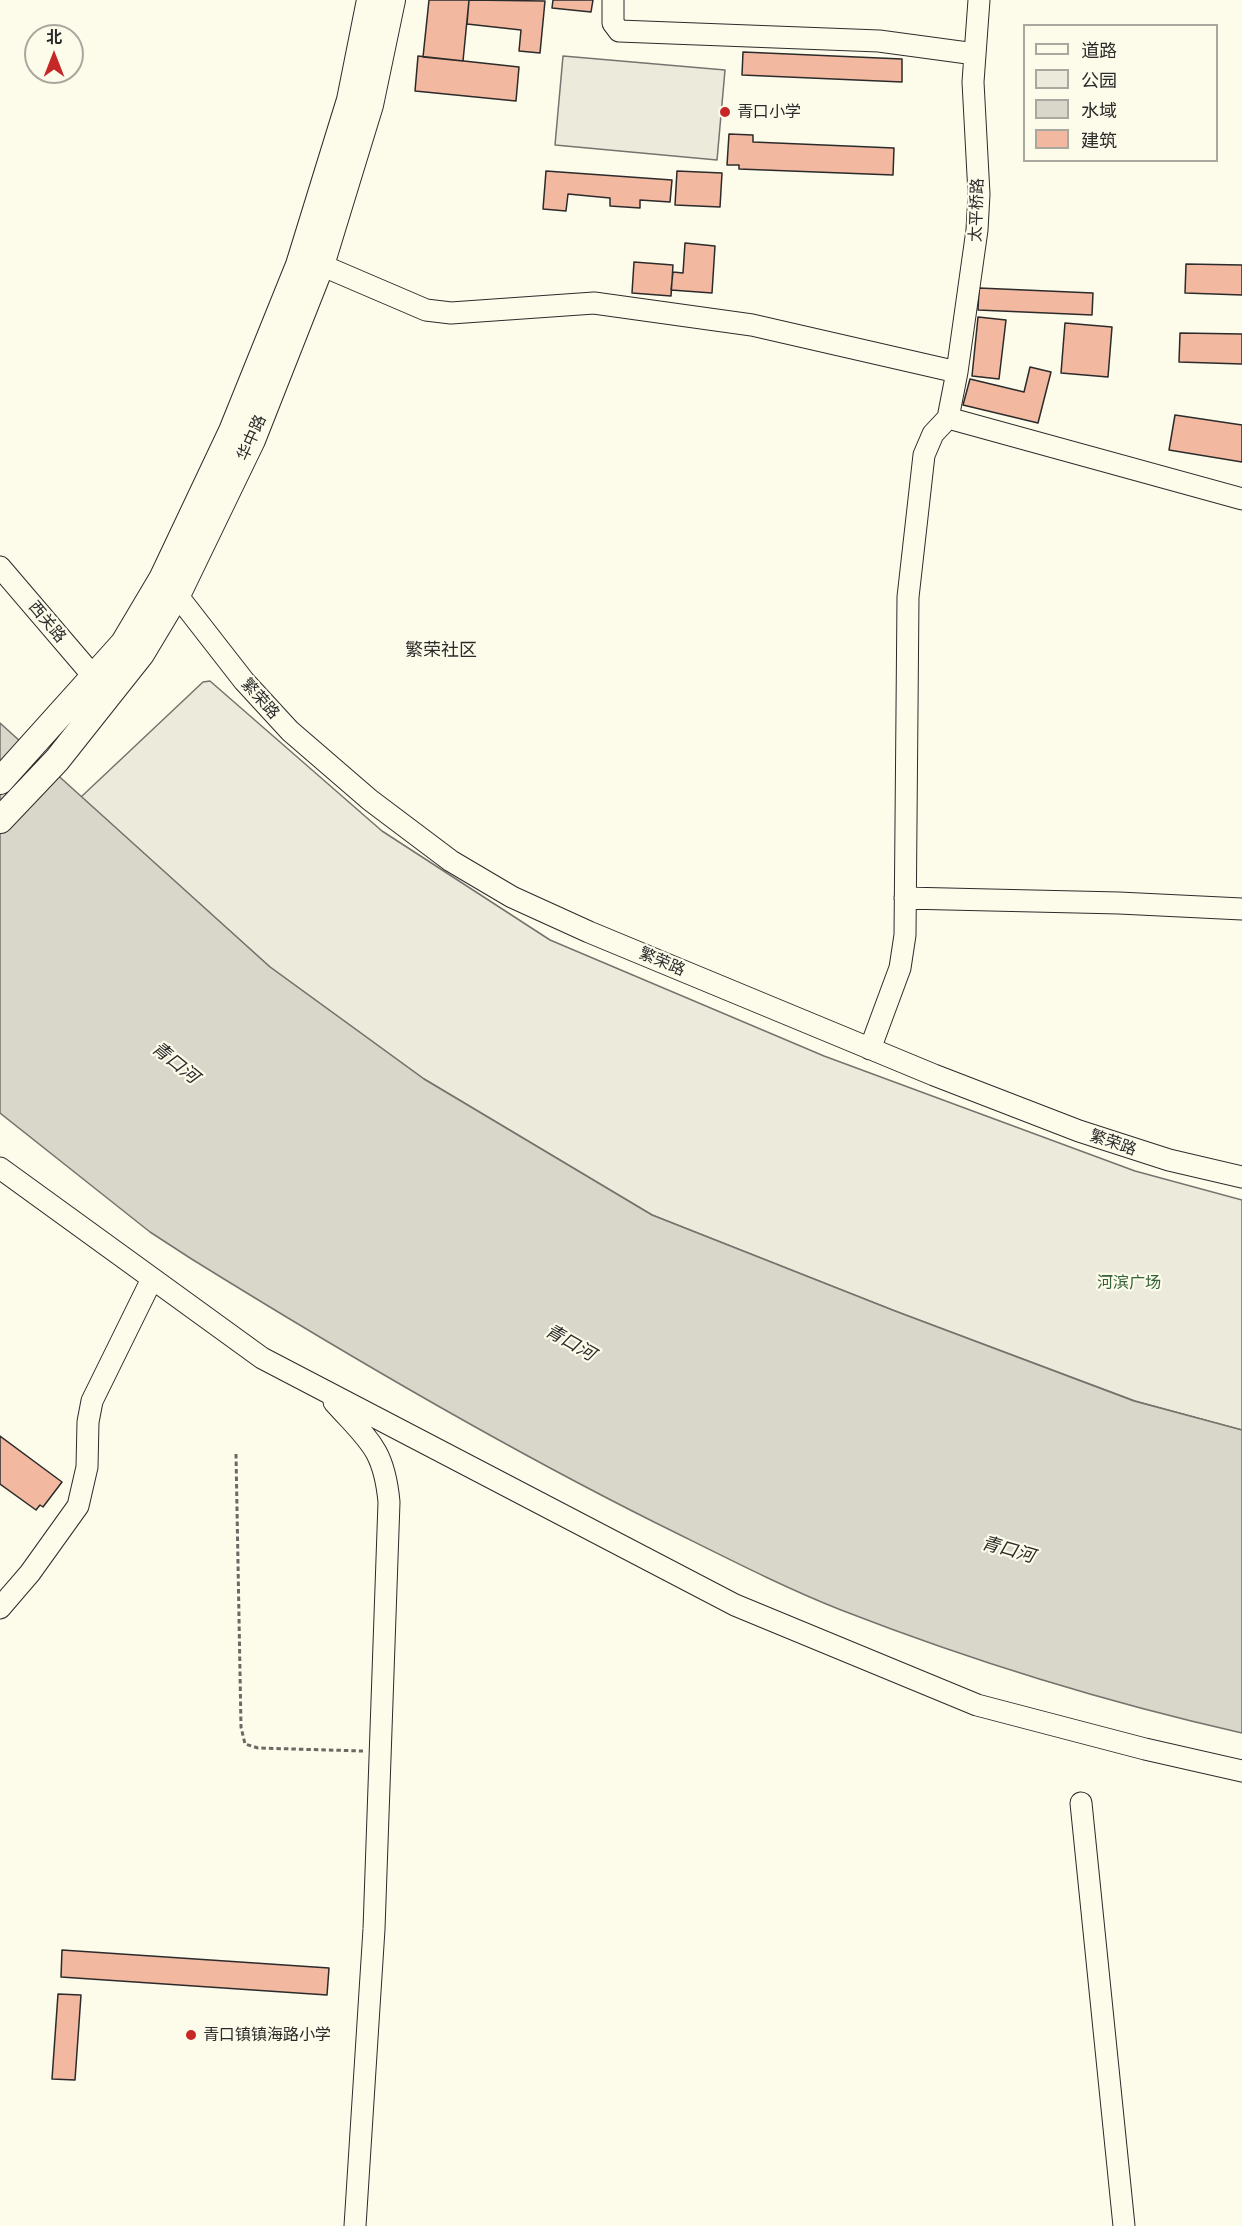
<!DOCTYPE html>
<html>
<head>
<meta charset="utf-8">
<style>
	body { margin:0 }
	#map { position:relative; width:1242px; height:2226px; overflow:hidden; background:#fdfbea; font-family:Cabin,"Noto Sans SC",sans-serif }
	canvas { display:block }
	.legend { position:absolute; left:1023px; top:24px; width:195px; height:138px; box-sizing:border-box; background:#fdfbea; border:2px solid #a9a89e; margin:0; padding:8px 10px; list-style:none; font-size:18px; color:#2b2b2b }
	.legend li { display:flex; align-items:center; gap:12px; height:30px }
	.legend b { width:30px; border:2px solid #a9a89e }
	.north { position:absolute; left:24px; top:24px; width:60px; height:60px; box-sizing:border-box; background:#fdfbea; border:2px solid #a9a89e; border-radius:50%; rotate:0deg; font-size:16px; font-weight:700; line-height:24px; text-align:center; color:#2b2b2b }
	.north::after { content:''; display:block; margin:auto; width:21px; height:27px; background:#c62828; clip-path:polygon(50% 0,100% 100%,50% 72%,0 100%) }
</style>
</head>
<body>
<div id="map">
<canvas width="1242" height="2226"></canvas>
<ul class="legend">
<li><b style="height:8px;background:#fdfbea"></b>道路</li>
<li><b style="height:16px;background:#ecebdb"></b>公园</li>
<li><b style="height:16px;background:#d8d7c9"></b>水域</li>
<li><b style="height:16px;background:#f2b8a0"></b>建筑</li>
</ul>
<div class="north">北</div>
</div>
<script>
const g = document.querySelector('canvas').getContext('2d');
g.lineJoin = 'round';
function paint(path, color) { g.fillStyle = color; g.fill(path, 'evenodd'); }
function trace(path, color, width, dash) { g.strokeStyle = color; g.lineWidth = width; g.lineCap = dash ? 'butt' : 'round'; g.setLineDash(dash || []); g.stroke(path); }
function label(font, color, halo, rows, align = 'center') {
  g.font = font + ' Cabin,"Noto Sans SC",sans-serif'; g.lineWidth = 4.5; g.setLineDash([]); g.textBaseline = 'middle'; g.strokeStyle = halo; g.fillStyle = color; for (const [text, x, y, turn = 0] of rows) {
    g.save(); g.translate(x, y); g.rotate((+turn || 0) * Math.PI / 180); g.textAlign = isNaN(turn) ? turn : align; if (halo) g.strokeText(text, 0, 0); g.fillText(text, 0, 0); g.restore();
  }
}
const green = new Path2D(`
	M563,56L725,70L717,160L555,145Z
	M210,681L382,831L550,940L824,1056L1135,1171L1242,1200V1430L1135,1401L895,1311L652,1215L424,1079L270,967L81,797L203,682Z`);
paint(green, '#ecebdb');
trace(green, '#74746e', 1.5);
const water = new Path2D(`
	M0,723L270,967L424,1079L652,1215L895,1311L1134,1401L1242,1430V1733C1105,1702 972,1661 841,1610C778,1585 717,1553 656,1523C496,1443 343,1353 190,1258L150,1232L0,1113Z`);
paint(water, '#d8d7c9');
trace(water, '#74746e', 1.5);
const building = new Path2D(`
	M429,0H469L463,61L423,57Z
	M469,0L545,1L540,53L519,51L521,30L467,24Z
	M553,0H593L591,12L552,8Z
	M743,52L902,59V82L742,75Z
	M418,56L519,67L516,101L415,91Z
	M729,134L753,135V142L894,148L893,175L739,169V165H727Z
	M546,171L672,180L670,202L640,200V208L610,206V198L568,194L566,211L543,209Z
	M677,171L722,173L720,207L675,205Z
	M685,243L715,246L712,293L671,290L673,272L683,273Z
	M634,262L673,265L671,296L632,293Z
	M1186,264L1242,265V295L1185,293Z
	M979,288L1093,293L1092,315L978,310Z
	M978,317L1006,320L999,379L972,376Z
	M1065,323L1112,327L1108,377L1061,373Z
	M1180,333L1242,334V364L1179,362Z
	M1030,367L1051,372L1038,423L963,405L970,379L1024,392Z
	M1175,415L1242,425V462L1169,450Z
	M0,1436L62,1482L43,1507L40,1505L36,1510L0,1484Z
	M62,1950L329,1968L327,1995L61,1977Z
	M58,1994L81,1995L75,2080L52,2079Z`);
paint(building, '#f2b8a0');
trace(building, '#2b2b2b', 1.5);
const minor = new Path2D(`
	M613,0V23L619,31L879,41L975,54
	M321,265L426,310L451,313L594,303L752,325L957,372
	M948,418L957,372L977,230L979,194L973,82L979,0
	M948,418L1242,499
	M0,567L94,677
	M177,595L244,681L290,731L370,800L451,861L512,897L589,932L934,1075L1079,1131L1169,1160L1242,1177
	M905,898L1119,903L1242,909
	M870,1049L900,968L905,935L908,597L924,455L933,434L948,418
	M0,1168L262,1358L735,1605L977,1705L1145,1749L1242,1771
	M334,1402C368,1440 384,1448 389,1502L374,1929L355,2226
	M0,1608L30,1573L78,1506L87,1467L88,1422L92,1401L152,1279
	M1081,1803L1124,2226`);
const major = new Path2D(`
	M0,781L124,643L162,579L232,431L299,265L350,100L370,0
	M0,820L57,760L141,654L180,589L252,440L321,265L370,105L392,0`);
trace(minor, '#2b2b2b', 23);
trace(major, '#2b2b2b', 28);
trace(new Path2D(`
	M236,1454L241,1727L245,1744L258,1748L363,1751`), '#6a6964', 3, [4.5, 3]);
trace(minor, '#fdfbea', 21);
trace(major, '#fdfbea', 26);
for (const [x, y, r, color] of [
	[725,112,6,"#c62828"],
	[191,2035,6,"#c62828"]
]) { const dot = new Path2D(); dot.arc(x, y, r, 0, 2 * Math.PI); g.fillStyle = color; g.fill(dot); trace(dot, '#fdfbea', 2); }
label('16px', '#2b2b2b', '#fdfbea', [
	["青口小学",737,112],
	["青口镇镇海路小学",203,2035]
], 'left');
label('16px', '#2b2b2b', '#fdfbea', [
	["太平桥路",977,210,-88],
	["华中路",252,438,-66],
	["西关路",47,622,50],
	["繁荣路",260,699,48],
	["繁荣路",662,962,23],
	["繁荣路",1113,1143,19]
]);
label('16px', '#34623c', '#fdfbea', [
	["河滨广场",1129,1283]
]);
label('18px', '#2b2b2b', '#fdfbea', [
	["繁荣社区",441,651]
]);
label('italic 18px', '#2b2b2b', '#fdfbea', [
	["青口河",175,1063,39],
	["青口河",570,1343,30],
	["青口河",1008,1550,16]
]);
</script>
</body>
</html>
